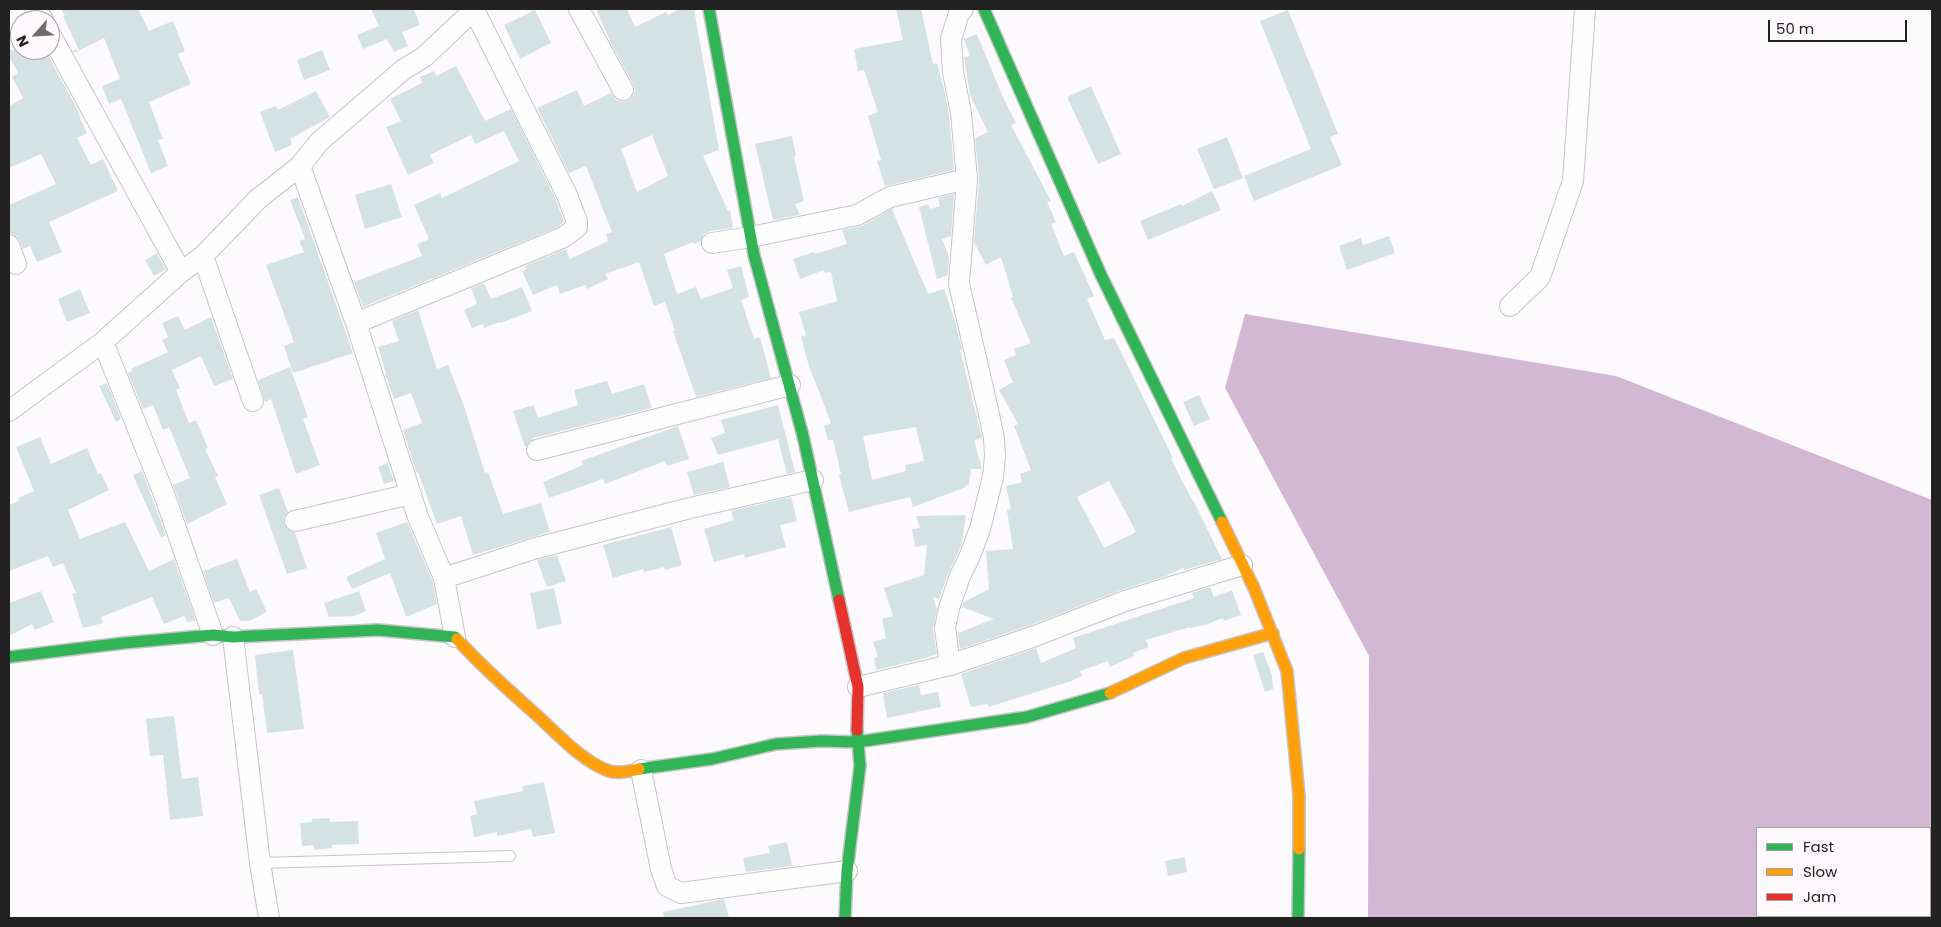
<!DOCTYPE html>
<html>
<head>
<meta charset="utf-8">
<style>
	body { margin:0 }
	#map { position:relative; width:1941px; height:927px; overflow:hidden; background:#fcfafc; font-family:Poppins,sans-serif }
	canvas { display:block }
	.frame { position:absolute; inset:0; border:10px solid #232223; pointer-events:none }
	.legend { position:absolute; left:1756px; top:827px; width:175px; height:90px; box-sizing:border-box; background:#fdf9fd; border:1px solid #a6a3a6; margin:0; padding:6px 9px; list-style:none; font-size:15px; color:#232223 }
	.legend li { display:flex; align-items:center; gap:10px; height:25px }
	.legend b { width:25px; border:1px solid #a6a3a6 }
	.north { position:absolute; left:10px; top:10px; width:50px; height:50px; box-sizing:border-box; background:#fdf9fd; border:1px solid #a6a3a6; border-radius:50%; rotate:244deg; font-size:14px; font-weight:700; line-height:20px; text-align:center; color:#232223 }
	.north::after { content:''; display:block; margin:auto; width:18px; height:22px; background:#6f6e6f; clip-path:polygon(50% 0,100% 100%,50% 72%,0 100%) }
	.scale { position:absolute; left:1768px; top:20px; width:139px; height:22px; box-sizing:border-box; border:2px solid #232223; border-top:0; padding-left:6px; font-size:15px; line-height:18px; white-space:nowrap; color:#232223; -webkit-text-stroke:4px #fdf9fd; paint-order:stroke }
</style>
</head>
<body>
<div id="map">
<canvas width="1941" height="927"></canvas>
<div class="frame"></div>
<ul class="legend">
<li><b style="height:6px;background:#30b455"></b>Fast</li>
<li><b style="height:6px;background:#ff9f0a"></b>Slow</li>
<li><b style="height:6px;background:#e5322d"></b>Jam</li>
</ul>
<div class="north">N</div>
<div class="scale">50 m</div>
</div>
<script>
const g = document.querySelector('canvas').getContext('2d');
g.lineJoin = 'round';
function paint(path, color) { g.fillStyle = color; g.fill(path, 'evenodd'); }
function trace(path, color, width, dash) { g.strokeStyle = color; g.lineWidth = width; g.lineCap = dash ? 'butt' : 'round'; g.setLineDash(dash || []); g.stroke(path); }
paint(new Path2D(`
	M1245,314L1616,376L1932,500V918H1368L1369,656L1225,388ZM1757,828H1930V916H1757Z`), '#d3b8d3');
paint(new Path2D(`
	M61,9H138L149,31L173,21L185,51L178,54L191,84L149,102L163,139L158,140L168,166L151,173L121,99L109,104L102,86L120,79L104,38L74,53L72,50H79L63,16H65Z
	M371,9H414L420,25L402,32L408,46L394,52L387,39L363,49L357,35L379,26Z
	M596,9H627L635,27L666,12L668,15L680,9H694L719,150L703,156L728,211L730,210L733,228L710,231L704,234L701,241L693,244V242L664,254L677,294L696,287L701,299L733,288L727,270L741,266L749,297L741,300L754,339L760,337L771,378L696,397L673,331H675L665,302L654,306L639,262L605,274L608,279L587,289L585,285L560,294L557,285L533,295L522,271L526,270L525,266L566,249L570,259L608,241L606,234L612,232L586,166L569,173L537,108L577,90L584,106L611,93L616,100L622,102L629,100L633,96L635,90L633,84L612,45ZM652,135L668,176L637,192L621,149Z
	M896,9H921L933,64L937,63L945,93L949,115L954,170L885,186L877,161L881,160L868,116L878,112L864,70L858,71L854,49L903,40Z
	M535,10L551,43L520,59L504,25Z
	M1288,10L1338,134L1330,137L1342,165L1254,201L1244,176L1311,149L1260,21Z
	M977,34L1002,95L1016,123L1011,125L1051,201L1047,202L1056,222L1051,224L1064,256L1074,252L1094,296L1087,299L1105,340L1114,338L1173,458L1171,459L1192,500H1193L1222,559L1184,570L1183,568L1166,576L1121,590L1031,625L960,649L958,633L994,619L962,607L964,602L989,589L986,551L1013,549L1007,510L1011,509L1006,486L1022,482L1020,474L1031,470L1014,426L1018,424L999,390L1013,382L1004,360L1016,355L1014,349L1031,343L1011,298L1013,297L1001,257L986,265L974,242L979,180L975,138L988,132L970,95L964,57L970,56L964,39ZM1109,481L1136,532L1104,548L1077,497Z
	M9,50H45L80,114L79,115L87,133L77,138L91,165L103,159L118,191L49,222L62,252L37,262L30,246L23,249L17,236L9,233V205L56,184L41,154L9,168V106L23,98L12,77L18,73L9,56Z
	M322,50L330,70L304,80L297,60Z
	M456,66L485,121L511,109L556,200L564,222L558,227L363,307L354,282L422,256L417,244L429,239L414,205L440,193L442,198L519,161L504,131L475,144L471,135L430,155L434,163L408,175L386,127L401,121L390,99L422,83L420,77L434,71L436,76Z
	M1091,86L1121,154L1098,164L1067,97Z
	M316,91L330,117L290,139L292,145L275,152L260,112L276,106L278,110Z
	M792,136L796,156L794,157L804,201L795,204L800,215L773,220L755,144Z
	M1227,137L1243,178L1214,189L1197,149Z
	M391,184L402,217L365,229L355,195Z
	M1212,191L1221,210L1148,240L1140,221L1181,204L1182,206Z
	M954,194L951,236L942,239L949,256L948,275L937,279L919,207L928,204L930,209L940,206L938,198Z
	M298,197L353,353L293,373L284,346L294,342L266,265L304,252L299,241L305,239L290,200Z
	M892,209L928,294L944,289L955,321L962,349L960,350L982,438L974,440L982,469H971L969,484L965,486L966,487L913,507L910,497L849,512L839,475L841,474L833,440H828L824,426L831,423L809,366L801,337L806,335L799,312L837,301L831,272L825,273L824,270L800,279L793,259L814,252L815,254L847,244L842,230L862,226ZM916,427L924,461L905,465L906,471L872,480L863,436Z
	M1389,236L1395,253L1347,270L1339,246L1361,238L1363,245Z
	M157,253L166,269L154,276L145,260Z
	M484,283L491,299L522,287L532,311L501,323L500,322L484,328L483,324L472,328L464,310L477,304L471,288Z
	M80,289L90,313L67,322L58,299Z
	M418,310L437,369L448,365L463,403L485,473L488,472L503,514L541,503L550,532L473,555L461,516L437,524L418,472H416L403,430L422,423L411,393L394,399L385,373H386L378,347L399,341L392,321Z
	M178,316L185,330L211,317L233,379L214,386L201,356L172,370L180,388L176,390L189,423L196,420L208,448L205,449L218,476L215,477L227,504L187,524L173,485L190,478L169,427L163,430L153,405L143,409L128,373L132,371L131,369L168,352L162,340L168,337L162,323Z
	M290,367L308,417L303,419L320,465L296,474L271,399L265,402L258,380Z
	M607,381L612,394L644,384L652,408L534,438L525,447L513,411L534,405L538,418L578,405L574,390Z
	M107,383L121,419L116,422L99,386Z
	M1199,395L1210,419L1194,426L1183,402Z
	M778,405L795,472L787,474L778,439L718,455L711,438L725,433L721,420Z
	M678,426L689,459L667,466L665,461L605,484L603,479L549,498L543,482L583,465L581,461Z
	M40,437L51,464L87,448L98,474L101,473L109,490L68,510L80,539L125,522L149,571L174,559L196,621L187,622L184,616L164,624L152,597L101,617L103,623L83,628L72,594L76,593L63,563L53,567L48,556L9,571V505L19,501L18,498L34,491L16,447Z
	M723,462L730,487L694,495L687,472Z
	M388,463L394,481L384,484L378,467Z
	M142,471L166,535L161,538L133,475Z
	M279,488L288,512L284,517V524L287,529L295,533L307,568L287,574L259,495Z
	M791,497L797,521L780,525L786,547L745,558L744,554L714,562L704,529L734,520L731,511Z
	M966,515L962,543L958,553L949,572L939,599L933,597L937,610L933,629L937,654L922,659L876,670L874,658L878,657L873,642L886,638L882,619L893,616L884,588L924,575L927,545L915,547L912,529L920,528L916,516Z
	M407,522L433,582L437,604L409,616H406L390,573L352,589L346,577L385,559L376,533Z
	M671,527L682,565L665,570L664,567L644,572L643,569L613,578L603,545Z
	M557,555L566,581L547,587L537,560Z
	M237,559L250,592L256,589L267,612L249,621H240L229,598L214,603L203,571Z
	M1210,587L1214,597L1232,590L1241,615L1224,621L1223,618L1205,625L1190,628V627L1146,640L1149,647L1133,653L1134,656L1110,667L1108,661L1080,671L1082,676L1071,681L989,707L987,704L971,707L961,674L1036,648L1041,663L1076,648L1073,638L1194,598L1192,593Z
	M554,588L562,624L537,629L530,593Z
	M41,591L54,622L35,630L32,624L9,636V603Z
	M359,591L366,611L354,616L329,617L324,603Z
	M293,650L304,729L267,733L262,694H259L255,655Z
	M1263,652L1272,675L1273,689L1265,692L1253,655Z
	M919,685L921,695L938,692L941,707L887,718L883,693Z
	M174,716L182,779L198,777L203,816L170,820L163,755L150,756L146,719Z
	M544,782L555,833L533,837L531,829L497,836V832L474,837L470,816L477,814L474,801L523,791L522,786Z
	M330,818V822L358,821L359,844L332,845V848L314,850V845L302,846L300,823L312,822V819Z
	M787,842L792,866L746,872L743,858L770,853L768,846Z
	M1185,857L1187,872L1168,876L1165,861Z
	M724,899L729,918H664L663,912Z`), '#d5e2e3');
const lane = new Path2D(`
	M260,863L510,856`);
const street = new Path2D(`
	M36,9L43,20
	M579,9L623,90
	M50,34L181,272
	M300,166L356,323L418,517L444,578L455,637
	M712,243L751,237L857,215L890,197L967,179
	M9,245L16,264
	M203,256L253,401
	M1510,306L1540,277L1573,181L1585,9
	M356,323L564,237L577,227V222L567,195L474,10
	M103,342L164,494L213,635
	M9,411L103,342L181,272L203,256L258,199L300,166L319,142L404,69L424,57L475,9
	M537,450L790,385
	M295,521L411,494
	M444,578L533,549L686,509L813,480
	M233,637L260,863L269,918
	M950,665L945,628L949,608L960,576L969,558L980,529L993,477L995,456L994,438L988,410L959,284L967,179L961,113L953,72L951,39L959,13L963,9
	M858,687L950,665L1035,636L1125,601L1242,565
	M641,770L661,869L667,886L681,893L847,871`);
const fast = new Path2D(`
	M709,9L754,255L803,436L839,600
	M984,9L1101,275L1222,522
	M9,657L124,643L213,635L233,637L378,630L455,637L457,639
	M639,769L712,759L776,744L821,741L857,742L1027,717L1110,693
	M845,918L847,871L860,766L857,730
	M1298,918L1299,849`);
const slow = new Path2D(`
	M1222,522L1254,588L1287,671L1299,796V849
	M457,639C483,668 512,693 541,719C559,736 585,763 609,771C618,774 629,771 639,769
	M1110,693L1184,658L1273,633`);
const jam = new Path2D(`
	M839,600L858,687L857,730`);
trace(lane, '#c6c4c6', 12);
trace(street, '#c6c4c6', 22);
trace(fast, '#c6c4c6', 14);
trace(slow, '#c6c4c6', 14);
trace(jam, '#c6c4c6', 14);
trace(lane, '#fffeff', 10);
trace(street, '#fffeff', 20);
trace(fast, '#30b455', 11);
trace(slow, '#ff9f0a', 11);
trace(jam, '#e5322d', 11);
</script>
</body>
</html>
